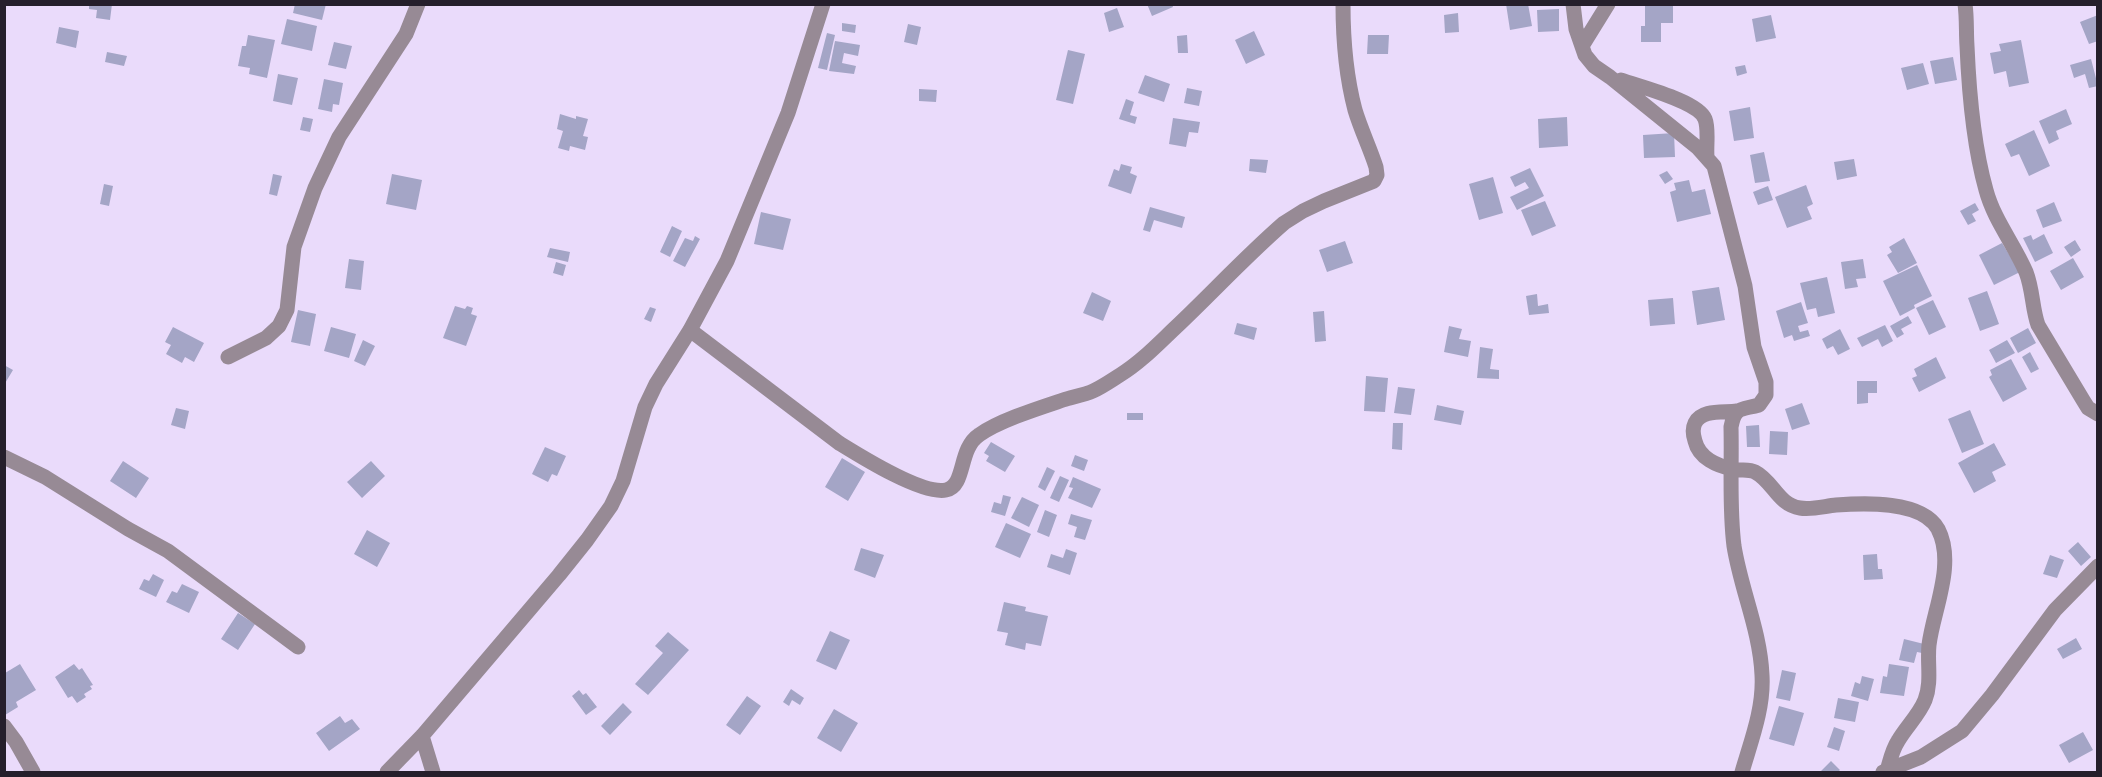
<!DOCTYPE html>
<html>
<head>
<meta charset="utf-8">
<style>
	body { margin:0 }
	#map { position:relative; width:2102px; height:777px; overflow:hidden; background:#eadbfb; font-family:Jost,sans-serif }
	canvas { display:block }
	.frame { position:absolute; inset:0; border:6px solid #251f2b; pointer-events:none }
</style>
</head>
<body>
<div id="map">
<canvas width="2102" height="777"></canvas>
<div class="frame"></div>
</div>
<script>
const g = document.querySelector('canvas').getContext('2d');
g.lineJoin = 'round';
function paint(path, color) { g.fillStyle = color; g.fill(path, 'evenodd'); }
function trace(path, color, width, dash) { g.strokeStyle = color; g.lineWidth = width; g.lineCap = dash ? 'butt' : 'round'; g.setLineDash(dash || []); g.stroke(path); }
paint(new Path2D(`
	M89,4H112L110,20L96,18L97,10L89,9Z
	M295,4H326L322,20L293,13Z
	M1147,4H1172L1173,7L1152,16Z
	M1506,4H1528L1532,26L1510,30Z
	M1645,4H1673V23H1661V42H1641V26H1645Z
	M1117,8L1124,27L1109,32L1104,13Z
	M1559,9V31L1538,32L1537,10Z
	M1458,13L1459,32L1445,33L1444,15Z
	M1771,15L1776,38L1756,42L1752,19Z
	M2098,15V41L2089,44L2080,22Z
	M287,19L317,26L312,51L281,44Z
	M842,23L856,25L855,33L842,31Z
	M908,24L921,27L917,45L904,42Z
	M59,27L79,31L76,48L56,43Z
	M1254,31L1265,55L1246,64L1235,40Z
	M827,33L835,35L827,70L818,68Z
	M248,35L275,40L267,78L249,74L250,68L238,66L242,46H246Z
	M1187,35L1188,53H1178L1177,36Z
	M1368,35H1389L1388,54H1367Z
	M2021,40L2029,83L2009,87L2006,71L1994,74L1990,53L2001,51L1999,44Z
	M835,41L860,45L858,56L844,53L842,63L856,66L854,74L829,71Z
	M334,42L352,46L346,69L328,65Z
	M1068,50L1085,54L1073,104L1056,100Z
	M107,52L127,56L124,66L105,62Z
	M1953,57L1957,80L1935,84L1930,61Z
	M2091,59L2098,86L2089,88L2085,74L2074,78L2070,65Z
	M1923,63L1929,84L1907,90L1901,68Z
	M1745,65L1747,73L1737,76L1735,67Z
	M278,74L298,78L292,105L273,101Z
	M1145,75L1170,84L1164,102L1138,93Z
	M324,79L343,83L339,105L333,104L332,112L318,109Z
	M1187,88L1202,91L1199,106L1184,103Z
	M919,89L937,90L936,102L919,101Z
	M1126,99L1134,102L1130,115L1137,117L1135,124L1119,119Z
	M1750,107L1754,138L1734,141L1729,111Z
	M2066,109L2072,124L2056,131L2059,139L2049,144L2039,121Z
	M560,114L576,119V116L588,119L583,136L588,137L585,150L570,146L569,151L558,148L563,131L557,129Z
	M303,117L313,119L310,132L300,130Z
	M1567,117L1568,146L1539,148L1538,119Z
	M1173,118L1200,122L1198,133L1189,132L1186,147L1169,144Z
	M2034,130L2050,166L2029,176L2019,154L2011,157L2005,144Z
	M1674,133L1675,157L1644,158L1643,135Z
	M1764,152L1770,181L1755,183L1750,155Z
	M1250,159L1268,160L1266,173L1249,171Z
	M1854,159L1857,176L1837,180L1834,162Z
	M1121,164L1132,167L1130,173L1137,176L1131,194L1108,186L1114,169L1119,171Z
	M1530,168L1544,196L1517,210L1510,197L1529,188L1525,182L1515,187L1510,177Z
	M1667,171L1673,179L1665,184L1659,175Z
	M273,174L282,176L277,196L269,194Z
	M392,174L422,180L416,210L386,204Z
	M1493,177L1503,213L1479,220L1469,184Z
	M1689,180L1692,192L1705,189L1711,214L1677,222L1670,192L1676,190L1674,183Z
	M104,184L113,186L109,206L100,204Z
	M1806,185L1813,204L1807,207L1812,219L1787,228L1775,197Z
	M1768,186L1773,200L1758,205L1753,192Z
	M1545,201L1556,226L1532,236L1521,210Z
	M2054,202L2062,221L2043,228L2036,210Z
	M1975,203L1979,210L1972,214L1976,221L1968,225L1960,211Z
	M1150,207L1185,217L1182,228L1154,220L1150,232L1143,230Z
	M761,212L791,219L783,250L754,244Z
	M672,226L682,231L670,257L660,252Z
	M2044,234L2053,253L2035,262L2023,238L2031,235L2033,240Z
	M695,236L700,239L685,267L673,261L685,238L693,241Z
	M1904,238L1917,263L1898,273L1887,255L1892,252L1889,247Z
	M2075,240L2081,250L2071,257L2064,247Z
	M1345,241L1353,263L1327,272L1319,250Z
	M2002,243L2020,272L1994,285L1979,255Z
	M550,248L570,252L568,262L547,257Z
	M2073,258L2084,277L2061,290L2050,271Z
	M349,259L364,261L361,290L345,288Z
	M1863,259L1866,278L1856,279L1858,287L1845,289L1841,262Z
	M556,262L566,265L563,276L553,273Z
	M1917,265L1932,296L1914,305L1915,308L1900,316L1883,281Z
	M1827,277L1835,313L1818,317L1816,308L1807,310L1800,283Z
	M1719,287L1725,320L1697,325L1692,291Z
	M1987,291L1999,324L1980,331L1968,298Z
	M1092,292L1111,301L1103,321L1083,313Z
	M1537,294L1538,306L1548,304L1549,313L1529,315L1526,296Z
	M1673,298L1675,324L1650,326L1648,300Z
	M1933,300L1946,327L1929,335L1916,308Z
	M1801,302L1808,323L1798,326L1800,332L1808,330L1810,336L1794,341L1792,335L1784,338L1776,311Z
	M455,306L465,309L467,306L473,308L471,314L477,316L466,346L443,338Z
	M650,307L656,309L651,322L644,319Z
	M298,310L316,314L310,346L291,342Z
	M1324,311L1326,341L1315,342L1313,312Z
	M1908,316L1912,323L1901,329L1904,334L1897,338L1890,326Z
	M1237,323L1257,328L1254,340L1234,334Z
	M1885,325L1893,341L1882,347L1878,339L1862,347L1857,338Z
	M1449,326L1462,329L1459,339L1471,341L1468,357L1444,352Z
	M173,327L204,343L194,362L185,357L182,363L166,354L171,345L165,342Z
	M331,327L356,334L349,358L324,351Z
	M2028,328L2036,343L2018,353L2010,338Z
	M1840,329L1850,349L1838,355L1833,346L1827,349L1822,339Z
	M363,340L375,346L365,366L354,361Z
	M2007,340L2015,353L1996,363L1989,350Z
	M1480,347L1493,349L1490,369L1499,370V379L1477,378Z
	M2030,352L2039,369L2031,373L2022,357Z
	M1936,357L1946,378L1919,392L1912,378L1917,376L1914,369Z
	M2011,359L2027,389L2003,402L1989,377L1992,375L1990,370Z
	M4,365L13,370L4,385Z
	M1366,376L1388,378L1385,412L1364,411Z
	M1857,381H1877V393H1868V403L1857,404Z
	M1398,387L1415,389L1411,415L1394,413Z
	M1802,403L1810,424L1792,430L1785,409Z
	M1437,405L1464,411L1461,425L1434,420Z
	M176,408L189,411L185,429L171,425Z
	M1970,410L1984,444L1962,453L1948,419Z
	M1127,413H1143V420H1127Z
	M1393,423H1403L1402,450L1392,449Z
	M1759,425L1760,447H1747L1746,426Z
	M1770,431L1788,432L1787,455L1769,454Z
	M991,442L1015,456L1005,472L986,461L989,456L984,453Z
	M1994,443L2006,465L1992,472L1996,481L1974,493L1958,463Z
	M545,447L566,456L557,476L552,474L548,482L532,474Z
	M1075,455L1088,460L1084,471L1071,466Z
	M842,458L865,472L848,501L825,487Z
	M123,461L149,478L136,498L110,481Z
	M371,461L385,476L362,498L347,482Z
	M1047,467L1055,471L1045,491L1038,487Z
	M1060,476L1069,480L1059,502L1050,498Z
	M1073,477L1101,489L1092,508L1068,498L1073,488L1069,487Z
	M1003,495L1011,497L1005,516L991,512L994,502L1001,504Z
	M1022,497L1039,505L1029,527L1011,518Z
	M1045,510L1057,515L1049,537L1037,532Z
	M1071,514L1092,520L1085,540L1074,537L1077,527L1068,524Z
	M1006,523L1031,534L1020,558L995,547Z
	M367,530L390,543L377,567L354,554Z
	M2078,542L2091,557L2081,566L2068,551Z
	M861,548L884,555L875,578L854,570Z
	M1066,549L1077,553L1070,575L1047,567L1051,554L1063,558Z
	M1877,554L1878,569H1882L1883,579L1864,580L1863,555Z
	M2050,555L2064,560L2057,578L2043,574Z
	M153,574L164,580L156,597L139,589L144,579L149,581Z
	M182,584L199,592L189,613L166,602L172,591L177,593Z
	M1004,602L1026,607L1025,611L1048,616L1041,646L1026,643L1025,650L1005,645L1008,633L997,631Z
	M238,613L255,624L238,650L221,639Z
	M830,631L850,640L836,670L816,661Z
	M668,632L689,650L648,695L635,684L663,653L655,646Z
	M2076,638L2082,649L2063,659L2057,649Z
	M1904,639L1924,644L1922,653L1917,652L1914,663L1899,660Z
	M20,664L36,690L16,702L18,707L5,715V673Z
	M74,664L79,670L82,668L93,685L90,686L92,689L84,694L86,697L77,703L72,696L68,698L55,677Z
	M1889,664L1909,667L1904,696L1880,693L1883,676L1887,677Z
	M1782,670L1796,673L1790,701L1776,698Z
	M1862,676L1874,679L1868,701L1851,696L1855,682L1860,684Z
	M791,689L804,698L800,705L792,700L789,706L783,702Z
	M579,690L583,695L586,693L597,707L586,715L572,696Z
	M747,696L761,706L740,735L726,725Z
	M1838,698L1859,702L1855,722L1834,718Z
	M623,703L632,712L610,735L601,726Z
	M1779,706L1804,713L1794,746L1769,739Z
	M834,709L858,723L841,752L817,738Z
	M340,716L345,723L352,719L360,729L329,751L316,733Z
	M1834,727L1845,731L1839,751L1827,747Z
	M2083,732L2093,750L2069,763L2059,745Z
	M1831,761L1840,770L1838,772H1820Z`), '#a4a5c6');
trace(new Path2D(`
	M1573,4L1576,29L1585,55L1594,66L1610,77L1698,148L1714,166L1745,286L1754,347L1766,382V395L1759,405C1741,410 1735,406 1731,427C1732,467 1729,507 1734,546C1741,590 1760,630 1762,675C1764,708 1751,741 1742,772
	M1965,4C1967,18 1966,32 1967,46C1969,93 1973,144 1986,190C1994,220 2014,244 2026,272C2033,290 2032,308 2038,325L2083,400L2088,408L2098,414
	M1582,46L1608,4
	M1621,80C1640,87 1698,101 1705,119C1709,129 1706,145 1707,157
	M690,330L839,443C860,456 922,495 946,490C966,486 958,449 979,435C998,421 1039,408 1063,400C1072,397 1084,395 1093,391C1102,387 1112,380 1120,375C1141,362 1158,344 1176,327C1212,293 1246,256 1284,223L1303,211L1324,201L1374,181L1377,175L1376,167C1370,148 1361,130 1355,110C1346,76 1343,40 1343,4
	M228,357L266,338L279,326L287,310L294,247L315,188L339,137L406,34L418,4
	M1737,411C1724,413 1702,409 1695,423C1692,429 1693,435 1695,441C1699,458 1717,466 1733,469C1740,471 1749,469 1755,472C1773,481 1778,505 1800,508C1812,510 1825,506 1836,505C1864,503 1922,500 1938,529C1956,564 1933,611 1929,645C1927,663 1932,682 1925,700C1919,715 1906,727 1898,741C1892,750 1890,761 1887,771
	M4,457L45,477L128,529L168,551L298,647
	M4,726L16,742L33,772
	M422,736L433,772
	M387,772L422,736L559,575L587,540L611,506L623,481L645,407L656,384L690,330L727,261L788,113L823,4
	M1883,772L1921,757L1962,731L1992,695L2055,610L2098,566`), '#978a95', 15);
</script>
</body>
</html>
